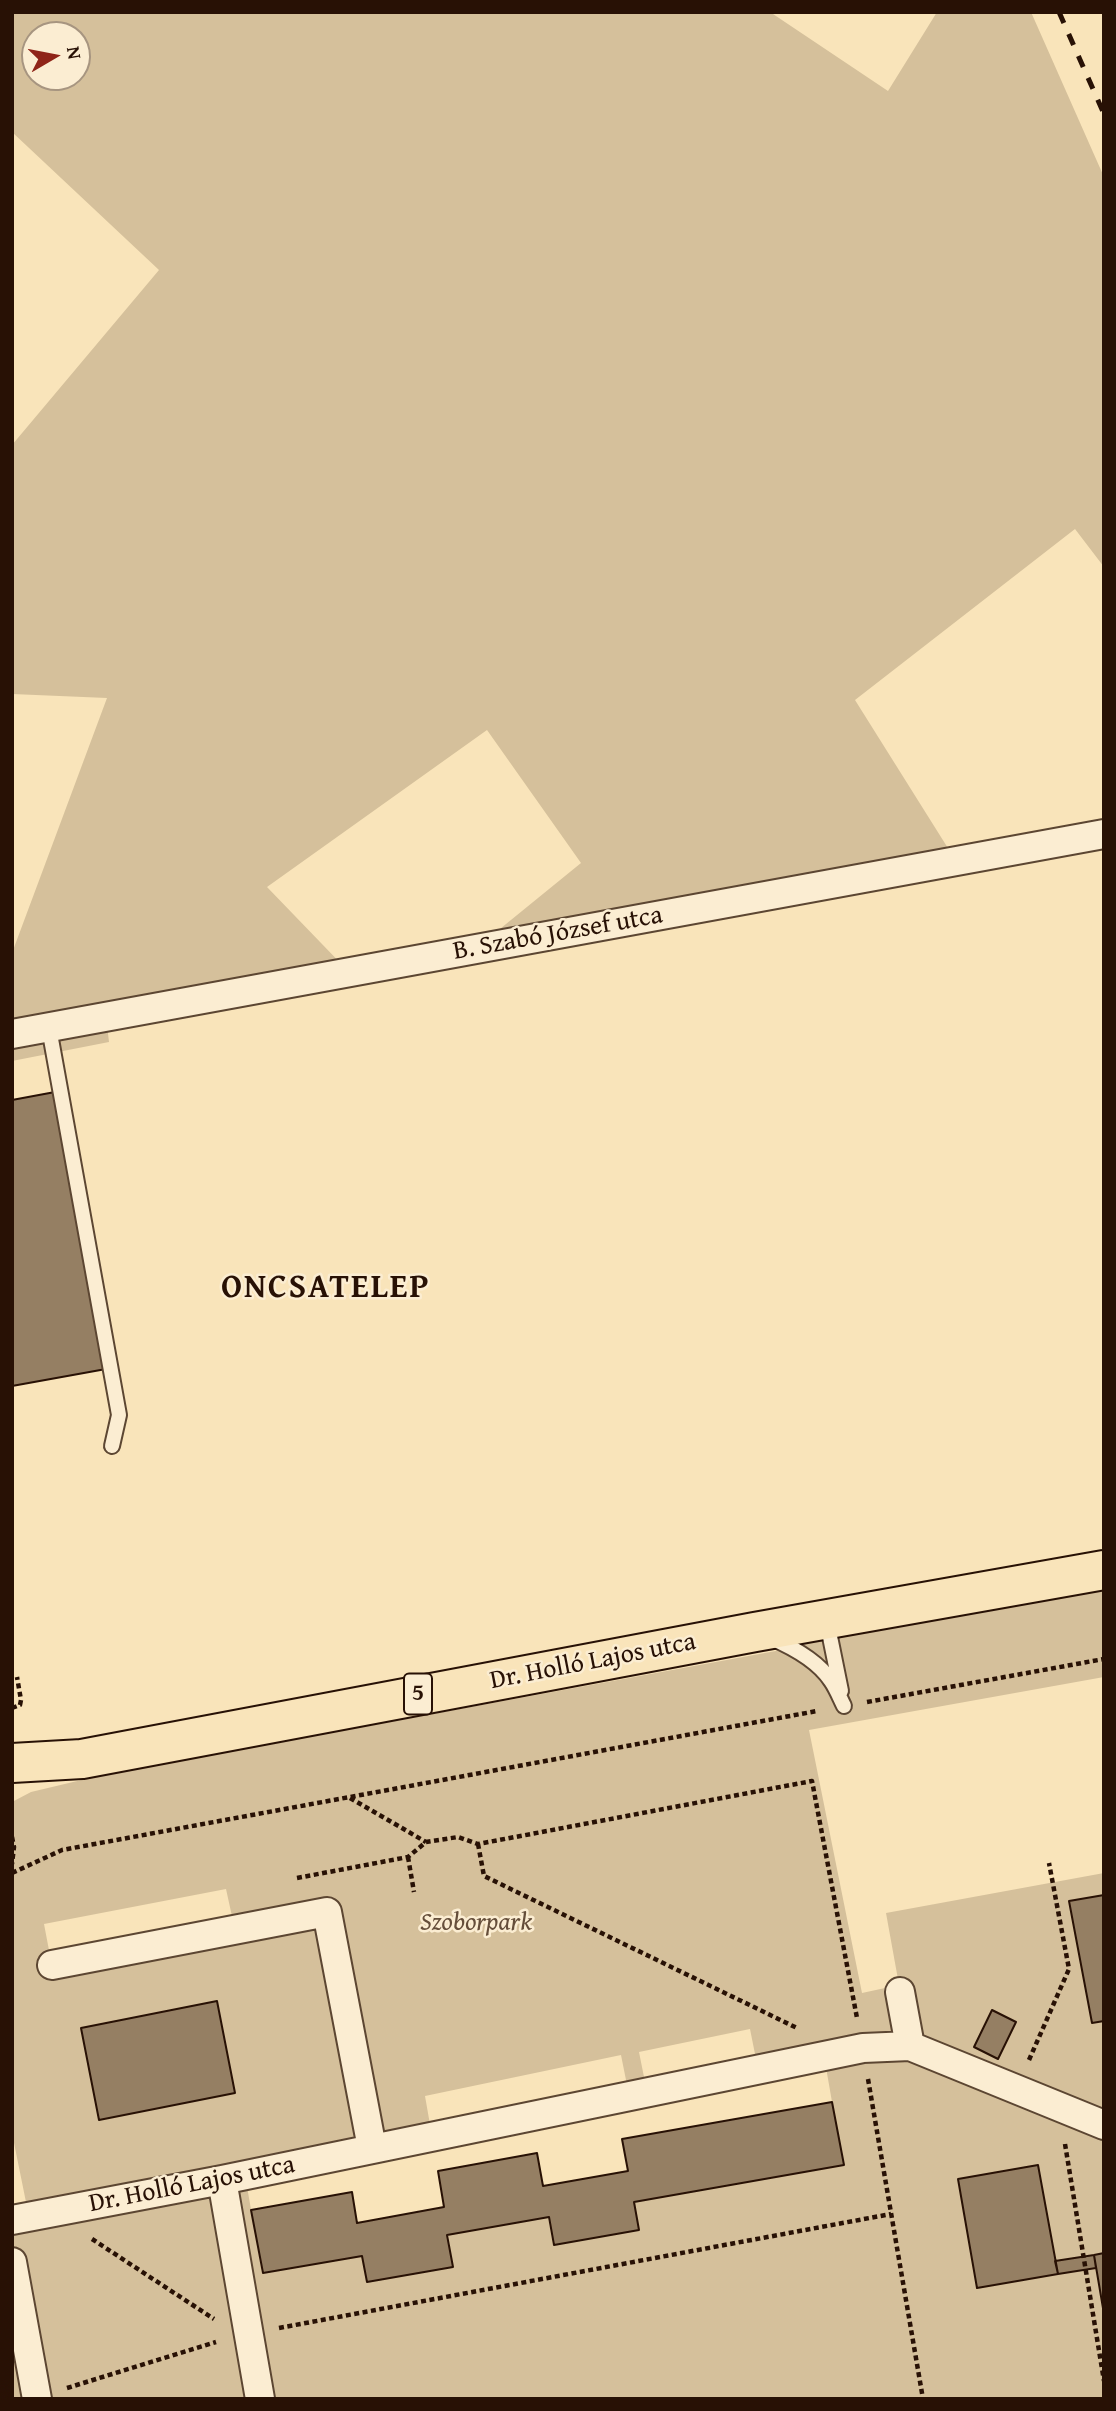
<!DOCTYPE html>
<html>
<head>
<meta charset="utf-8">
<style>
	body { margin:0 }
	#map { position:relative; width:1116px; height:2411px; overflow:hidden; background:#f9e4ba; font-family:"Gentium Book Plus",serif }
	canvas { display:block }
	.frame { position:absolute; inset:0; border:14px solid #281105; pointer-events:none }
	.north { position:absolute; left:21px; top:21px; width:70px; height:70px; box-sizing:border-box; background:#fbedd2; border:2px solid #a79580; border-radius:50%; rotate:80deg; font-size:19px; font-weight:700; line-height:28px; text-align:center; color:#281105 }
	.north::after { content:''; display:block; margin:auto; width:24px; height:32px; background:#8f2418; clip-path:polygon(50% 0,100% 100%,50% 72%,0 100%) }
</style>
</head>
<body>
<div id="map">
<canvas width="1116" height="2411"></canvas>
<div class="frame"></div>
<div class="north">N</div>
</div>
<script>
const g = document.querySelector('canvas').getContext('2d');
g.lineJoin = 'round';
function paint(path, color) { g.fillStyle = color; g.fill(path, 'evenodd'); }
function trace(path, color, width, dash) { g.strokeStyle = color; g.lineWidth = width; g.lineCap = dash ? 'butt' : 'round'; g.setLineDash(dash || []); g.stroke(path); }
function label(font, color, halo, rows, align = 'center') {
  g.font = font + ' "Gentium Book Plus",serif'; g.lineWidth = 5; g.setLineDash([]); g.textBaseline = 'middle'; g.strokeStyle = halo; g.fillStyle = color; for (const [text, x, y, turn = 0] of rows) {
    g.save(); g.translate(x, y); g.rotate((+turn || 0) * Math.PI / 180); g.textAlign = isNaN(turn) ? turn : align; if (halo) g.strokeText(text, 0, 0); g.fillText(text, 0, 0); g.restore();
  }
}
paint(new Path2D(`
	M12,12H770L888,91L937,12H1031L1104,177V567L1075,529L855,700L951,853L479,946L581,863L487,730L267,887L349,972L106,1017L109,1042L12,1061V953L107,698L12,694V445L159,270L12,132ZM35,35H77V77H35Z
	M1104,1568V1677L809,1730L862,1993L899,1985L886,1913L1104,1873V2399H12V2220L27,2207L12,2133V1802L31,1792L111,1773L792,1648L788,1625ZM226,1889L235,1930L52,1966L44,1924ZM750,2029L758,2069L824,2056L843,2165L634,2202L639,2230L553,2245L548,2217L448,2234L453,2267L367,2282L362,2256L262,2273L245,2175L432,2136L425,2096L621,2055L629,2095L647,2092L639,2052Z`), '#d5c09b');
const building = new Path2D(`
	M55,1092L106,1369L12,1386V1100Z
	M1104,1895V2021L1092,2023L1069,1901Z
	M217,2001L235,2093L99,2120L81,2028Z
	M992,2010L1016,2022L998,2059L974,2047Z
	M832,2102L844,2165L634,2202L639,2230L554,2245L549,2217L447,2235L453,2267L367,2282L362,2256L263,2273L251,2210L352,2192L357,2223L444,2207L438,2171L537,2153L543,2186L628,2171L622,2139Z
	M1038,2165L1058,2274L977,2288L958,2179Z
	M1104,2253V2314L1094,2255Z
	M1094,2255L1096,2268L1058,2274L1055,2261Z`);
paint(building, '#957f63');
trace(building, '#281105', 2);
const service = new Path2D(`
	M49,1028L119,1415L112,1446
	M827,1622L841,1691
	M771,1638C792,1647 818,1661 831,1681C836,1688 840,1698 844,1706`);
const minor = new Path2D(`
	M12,1034L1104,834
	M52,1965L327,1912L372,2148
	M900,1992L910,2046
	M222,2180L260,2399
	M12,2220L222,2180L863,2048L910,2046L1104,2125
	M12,2262L37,2399`);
const primary = new Path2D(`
	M12,1763L82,1759L755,1632L1104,1570`);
trace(service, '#5c4632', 18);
trace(minor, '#5c4632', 32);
trace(primary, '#281105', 42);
trace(new Path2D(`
	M867,1702L1104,1659
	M12,1708L20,1705L21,1700L17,1677
	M350,1798L426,1842
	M12,1837L14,1847L12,1864
	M478,1844L484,1876L797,2028
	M408,1857L414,1892
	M12,1873L62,1850L817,1711
	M297,1878L408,1857L426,1842L458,1837L478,1844L812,1781L857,2018
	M1029,2060L1069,1969L1049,1863
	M868,2079L923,2399
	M1065,2144L1104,2381
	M92,2239L214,2319
	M279,2328L891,2214
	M67,2388L216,2342`), '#281105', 4.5, [5, 3.5]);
trace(service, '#fbedd2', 14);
trace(minor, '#fbedd2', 28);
trace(primary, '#f9e4ba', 38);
trace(new Path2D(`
	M1059,12L1104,114`), '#281105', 5, [12, 12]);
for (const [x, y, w] of [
	[418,1694,28]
]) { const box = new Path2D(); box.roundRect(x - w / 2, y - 20.5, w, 41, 5); g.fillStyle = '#fbedd2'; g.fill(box); trace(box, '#281105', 2); }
label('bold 24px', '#281105', null, [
	["5",418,1694]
]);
label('26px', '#281105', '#fbedd2', [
	["B. Szabó József utca",558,934,-10],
	["Dr. Holló Lajos utca",593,1662,-11],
	["Dr. Holló Lajos utca",192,2185,-11]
]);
label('italic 26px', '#654e3a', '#fbedd2', [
	["Szoborpark",476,1923]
]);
g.letterSpacing = '2px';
label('bold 33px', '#281105', '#fbedd2', [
	["ONCSATELEP",326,1289]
]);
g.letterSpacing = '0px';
</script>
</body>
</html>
